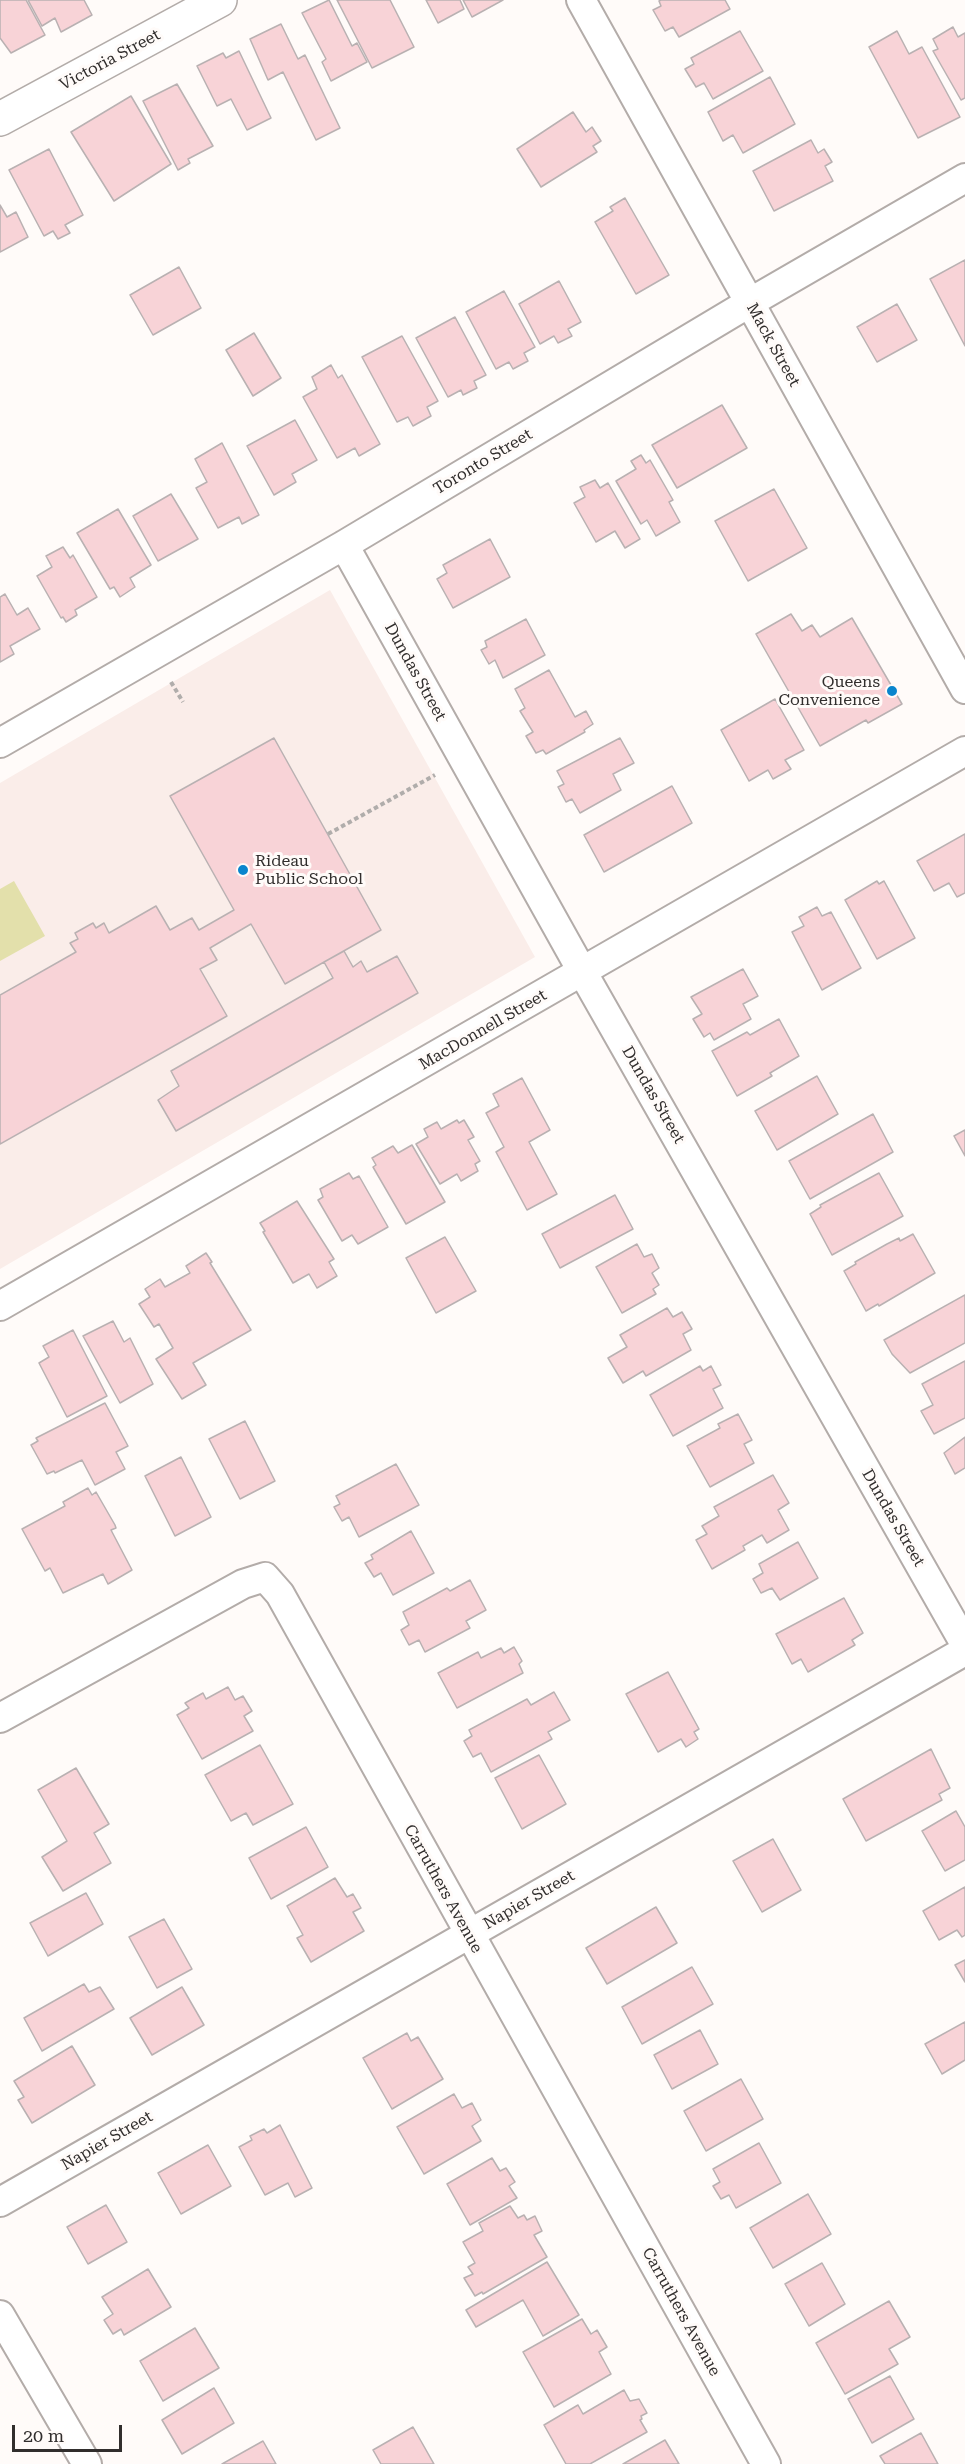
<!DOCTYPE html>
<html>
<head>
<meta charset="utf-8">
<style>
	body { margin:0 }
	#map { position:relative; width:965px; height:2464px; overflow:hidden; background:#fffbf9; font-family:"Roboto Serif",serif }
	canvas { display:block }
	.scale { position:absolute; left:12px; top:2425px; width:110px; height:27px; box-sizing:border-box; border:3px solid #312e2d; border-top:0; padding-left:8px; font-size:18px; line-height:21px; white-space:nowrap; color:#312e2d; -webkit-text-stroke:4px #fffbf9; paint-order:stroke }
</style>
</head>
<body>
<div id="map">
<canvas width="965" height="2464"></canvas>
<div class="scale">20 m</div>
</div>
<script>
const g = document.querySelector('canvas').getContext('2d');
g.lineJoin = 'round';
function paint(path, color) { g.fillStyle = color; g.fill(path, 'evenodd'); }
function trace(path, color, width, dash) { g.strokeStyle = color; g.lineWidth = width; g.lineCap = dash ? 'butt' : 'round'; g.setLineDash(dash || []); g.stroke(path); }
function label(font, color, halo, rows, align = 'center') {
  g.font = font + ' "Roboto Serif",serif'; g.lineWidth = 6; g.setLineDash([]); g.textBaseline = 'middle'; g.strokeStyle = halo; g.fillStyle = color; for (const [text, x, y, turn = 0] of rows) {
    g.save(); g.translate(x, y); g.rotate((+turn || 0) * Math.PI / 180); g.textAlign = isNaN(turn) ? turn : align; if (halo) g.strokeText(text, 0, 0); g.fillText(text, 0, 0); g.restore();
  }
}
paint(new Path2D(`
	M330,590L535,957L0,1269V783Z`), '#faede9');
paint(new Path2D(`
	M14,881L45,936L0,961V889Z`), '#e3e0ab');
const building = new Path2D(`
	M0,0H26L45,35L11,53L0,38Z
	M28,0H84L92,15L61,32L55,18L42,26Z
	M329,0L352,46L357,43L367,62L331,81L322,62L326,59L302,13Z
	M337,0H390L414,47L372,68Z
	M426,0H460L464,9L438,23Z
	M463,0H503L472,17Z
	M661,0H725L730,9L679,37L673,27L665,31L653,10L661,6L659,1Z
	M281,24L298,59L305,55L340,128L316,140L283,72L268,80L250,39Z
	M953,27L958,37L965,33V98L961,100L933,51L938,49L933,39Z
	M740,31L763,71L713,99L704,83L696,87L685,69L694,64L691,58Z
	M897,31L909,54L922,47L960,117L918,138L869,47Z
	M239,51L271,118L247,130L231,99L217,106L197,66L223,53L226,58Z
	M770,77L795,124L743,153L733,135L723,141L708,112Z
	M177,84L213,146L188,159L190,163L178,170L143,101Z
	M131,96L171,164L114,201L71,132Z
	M573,112L586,132L592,127L601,141L593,146L597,152L541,187L517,149Z
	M811,140L818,153L824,149L832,162L825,166L833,181L774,211L753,171Z
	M49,149L83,215L65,225L70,233L58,239L53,231L44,236L9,170Z
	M625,198L669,275L636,294L595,222L613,211L610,207Z
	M0,205L7,217L16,212L28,237L0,252Z
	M965,260V346L930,279Z
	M179,267L201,308L153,335L130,295Z
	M559,281L581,322L568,329L572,336L558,343L554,336L540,344L519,304Z
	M504,291L535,347L524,353L528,361L513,369L509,362L496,369L466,312Z
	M897,304L917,340L877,362L857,327Z
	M455,317L486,375L474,381L477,388L463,395L461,390L448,397L416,338Z
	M254,333L281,378L253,396L226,350Z
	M402,336L438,401L427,407L431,416L413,426L408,417L397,422L362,357Z
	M331,365L338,378L342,375L380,444L359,456L355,448L337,458L303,397L317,389L312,377Z
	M722,405L747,448L677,488L652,445Z
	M295,420L317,460L292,474L296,482L274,495L247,446Z
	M222,443L259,515L242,524L239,517L218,528L196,488L207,482L195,459Z
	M641,455L646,463L650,460L673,500L669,502L680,522L656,536L647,520L641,524L616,481L636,469L631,461Z
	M595,480L600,488L608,483L640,539L625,548L615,531L596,542L574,503L585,497L580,487Z
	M774,489L807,548L748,581L715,521Z
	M171,494L198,539L158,561L133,516Z
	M118,509L151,565L130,578L135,587L120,597L114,587L110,589L77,533Z
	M490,539L510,577L453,608L437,579L447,573L443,565Z
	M63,547L70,558L73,555L97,597L75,610L77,615L66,622L63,617L61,618L37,576L52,567L46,556Z
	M5,594L17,615L28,608L40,629L10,646L14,654L0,662V597Z
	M791,614L802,631L812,625L820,637L852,618L902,704L868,723L866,720L820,746L756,634Z
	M526,619L545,655L503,678L495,660L489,664L481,650L487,647L485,641Z
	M549,670L575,717L586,711L593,724L584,730L585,732L546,754L543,750L536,753L526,736L533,732L520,711L525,708L515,689Z
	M775,699L804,750L785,760L791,769L773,779L768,770L749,781L721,730Z
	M274,738L381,930L285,984L251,924L210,948L217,960L200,969L227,1016L0,1144V995L76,952L70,943L78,939L75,933L93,923L96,928L104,923L109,933L156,906L170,930L192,918L199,930L234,910L170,796Z
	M620,738L634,763L613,774L621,790L580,813L572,799L566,802L558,787L564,784L557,771Z
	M672,786L692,823L604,872L584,835Z
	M965,834V893L957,897L949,883L934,891L917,861Z
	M877,881L879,884L884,881L915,938L877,959L845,900Z
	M817,907L822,916L831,912L861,968L822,990L792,932L804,926L799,917Z
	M344,951L353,967L361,961L367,972L397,956L418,993L176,1131L158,1100L179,1086L171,1071L333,978L324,962Z
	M743,969L758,996L743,1004L751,1019L714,1040L710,1033L704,1037L693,1019L702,1014L691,997Z
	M779,1019L799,1056L770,1073L772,1076L737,1096L712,1051L747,1032L750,1035Z
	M817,1076L838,1114L777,1150L755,1111Z
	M522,1078L550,1130L529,1142L557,1194L527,1210L496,1152L504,1147L486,1113L499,1106L493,1094Z
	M873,1114L893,1152L810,1199L789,1161Z
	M457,1120L459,1123L464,1120L474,1137L468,1140L480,1161L475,1164L478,1171L461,1181L457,1174L440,1184L416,1144L428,1137L424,1129L437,1122L441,1129Z
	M965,1130V1156L954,1136Z
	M412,1145L445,1202L406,1224L373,1167L376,1165L372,1158L393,1146L398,1153Z
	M349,1173L353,1179L359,1176L388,1227L358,1244L352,1235L342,1241L318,1200L323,1197L320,1189Z
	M879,1173L903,1216L832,1255L810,1214L821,1207L820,1205Z
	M615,1195L633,1229L560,1268L542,1234Z
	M297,1201L334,1259L329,1262L337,1276L317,1288L309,1274L293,1283L263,1232L265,1231L260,1223Z
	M913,1234L935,1273L879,1306L878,1304L866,1311L844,1271L856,1264L855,1262L887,1244L899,1238L900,1241Z
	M445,1237L476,1291L436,1313L406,1258Z
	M637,1244L644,1257L652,1254L659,1268L652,1273L659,1285L653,1289L656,1294L622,1313L596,1267Z
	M206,1253L212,1262L210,1263L251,1330L193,1363L206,1385L182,1399L156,1359L173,1348L159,1324L154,1327L139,1304L150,1297L145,1289L160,1279L165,1287L190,1273L186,1266Z
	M965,1295V1343L910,1373L892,1354L884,1340Z
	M667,1308L673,1317L682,1312L692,1329L683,1334L691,1350L646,1376L643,1371L623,1383L608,1358L627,1347L620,1335Z
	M113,1321L124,1342L130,1338L153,1384L120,1403L83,1336Z
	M73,1330L107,1396L67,1417L39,1363L49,1357L43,1346Z
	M965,1361V1418L934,1434L921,1411L933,1405L922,1384Z
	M700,1366L703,1371L711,1366L721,1385L713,1389L723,1408L673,1436L650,1395Z
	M105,1403L128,1446L116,1452L125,1469L95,1485L82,1460L55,1473L54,1471L47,1474L31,1445L38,1441L36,1438Z
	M738,1414L752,1440L744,1444L754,1463L710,1487L687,1446L720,1428L718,1424Z
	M245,1421L275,1481L240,1499L209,1439Z
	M965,1437V1468L955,1474L944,1453Z
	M181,1457L211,1517L175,1536L145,1476Z
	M396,1464L419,1505L359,1537L349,1517L342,1521L334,1507L340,1504L336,1496Z
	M773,1475L789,1503L778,1510L789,1530L767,1543L762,1535L743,1546L745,1550L712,1569L696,1540L707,1534L702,1526L719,1516L714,1507Z
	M88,1488L92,1495L96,1492L115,1525L116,1528L111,1530L132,1570L108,1584L103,1574L63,1593L50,1568L45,1571L22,1529L65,1506L63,1502Z
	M411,1531L434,1573L393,1595L381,1573L374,1577L365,1563L373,1559L371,1555Z
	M798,1542L818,1578L780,1600L772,1588L761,1593L753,1579L763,1573L759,1564Z
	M470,1580L486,1610L466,1621L470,1628L425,1652L419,1640L409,1645L401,1630L409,1625L403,1612L447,1588L450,1591Z
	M844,1598L863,1633L852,1640L855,1645L808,1672L801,1659L792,1664L776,1634Z
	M514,1647L522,1661L519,1664L523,1673L457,1708L438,1673L478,1652L481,1658L501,1648L504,1653Z
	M668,1672L699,1729L694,1732L698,1739L686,1747L681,1739L658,1752L626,1694Z
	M228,1687L235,1700L243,1696L252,1711L244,1716L253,1731L202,1759L177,1715L189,1708L185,1703L203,1693L206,1699Z
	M554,1692L570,1720L548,1732L552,1739L491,1772L481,1753L473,1757L464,1741L472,1736L469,1730L527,1699L531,1705Z
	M260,1745L293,1804L253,1825L246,1813L231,1821L205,1775Z
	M931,1749L950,1788L939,1794L942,1800L866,1841L843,1799Z
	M539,1755L566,1804L522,1829L495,1778Z
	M76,1768L109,1824L94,1833L111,1863L63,1891L42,1857L67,1841L38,1790Z
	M956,1811L965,1827V1860L945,1871L922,1831Z
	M306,1827L328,1867L271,1899L249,1858Z
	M773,1839L801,1890L762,1912L733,1861Z
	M335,1878L347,1897L353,1894L361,1908L353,1912L364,1931L311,1962L297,1938L303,1935L287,1906Z
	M965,1887V1935L962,1937L957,1930L939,1940L923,1911Z
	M86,1893L103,1924L48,1956L30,1923Z
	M656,1907L677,1943L607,1984L586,1948Z
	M164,1919L192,1969L157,1988L129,1937Z
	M965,1960V1982L955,1965Z
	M692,1967L713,2004L642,2044L622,2007Z
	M84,1984L89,1992L100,1987L114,2009L42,2051L24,2018Z
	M182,1987L204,2025L152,2055L130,2018Z
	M965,2022V2060L942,2074L925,2044Z
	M700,2030L718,2064L672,2089L654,2055Z
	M407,2033L411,2041L418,2037L443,2079L392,2109L363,2058Z
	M72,2046L95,2085L32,2123L18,2100L24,2097L14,2081Z
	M741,2079L763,2119L706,2151L684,2111Z
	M454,2094L462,2108L472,2103L481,2120L472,2126L481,2141L424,2174L397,2127Z
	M280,2125L312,2188L295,2197L288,2183L265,2195L239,2147L252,2140L250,2136L264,2129L267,2133Z
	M759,2143L781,2183L736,2208L729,2195L721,2199L713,2186L720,2182L713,2169Z
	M208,2145L231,2186L181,2214L158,2173Z
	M492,2158L500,2171L506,2168L515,2182L509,2186L517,2198L470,2225L447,2184Z
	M808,2194L831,2234L773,2268L750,2228Z
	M106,2205L127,2242L88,2264L67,2227Z
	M510,2206L518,2218L524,2215L527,2220L535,2216L542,2231L534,2235L547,2257L483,2294L482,2292L475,2296L464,2278L473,2274L468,2267L475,2263L463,2242L483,2231L479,2223Z
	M547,2262L579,2315L543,2336L523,2300L476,2327L466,2310Z
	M822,2263L845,2304L809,2326L785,2284Z
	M148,2269L171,2307L124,2335L121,2329L113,2334L104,2320L113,2314L102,2297Z
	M889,2301L910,2337L889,2349L898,2364L845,2394L816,2343Z
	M582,2319L591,2334L597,2330L607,2347L599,2352L611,2374L554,2407L523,2352Z
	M195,2328L219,2368L163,2401L140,2361Z
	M890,2376L914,2419L872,2443L848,2399Z
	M214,2388L234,2423L182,2454L162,2420Z
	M624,2390L630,2401L639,2399L647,2413L641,2416L642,2419L640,2420L647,2432L590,2464H566L544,2425L578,2405L583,2414Z
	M413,2427L434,2464H381L373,2450Z
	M921,2433L938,2464H885L880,2456Z
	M665,2440L679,2464H623Z
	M263,2441L276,2464H222Z`);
paint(building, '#f8d3d7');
trace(building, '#b9b1b2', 1.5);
const minor = new Path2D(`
	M581,0L965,689
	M344,545L583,973L965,1644
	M0,743L344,545L749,303L965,178
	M0,1306L965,751
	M0,1718L243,1584L265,1577L280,1594L766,2464
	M0,2202L965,1651
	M0,2315L87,2464`);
const tertiary = new Path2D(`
	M0,119L220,0`);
trace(minor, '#b3aca9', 32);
trace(tertiary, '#b3aca9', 36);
trace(new Path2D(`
	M171,682L183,702
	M328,834L435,775`), '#b0adab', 4, [4.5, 3]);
trace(minor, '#fff', 28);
trace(tertiary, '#fff', 33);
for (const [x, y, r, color] of [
	[892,691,6,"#0985cd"],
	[243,870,6,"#0985cd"]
]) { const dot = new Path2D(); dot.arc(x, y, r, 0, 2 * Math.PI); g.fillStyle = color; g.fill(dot); trace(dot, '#fffbf9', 2); }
label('16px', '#312e2d', '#fffbf9', [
	["Victoria Street",110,60,-28],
	["Mack Street",773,345,61],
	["Toronto Street",483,462,-31],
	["Dundas Street",415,672,61],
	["MacDonnell Street",483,1030,-30],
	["Dundas Street",653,1095,60],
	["Dundas Street",893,1518,60],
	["Carruthers Avenue",443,1889,61],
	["Napier Street",529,1900,-30],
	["Napier Street",107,2141,-30],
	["Carruthers Avenue",681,2312,61]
]);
label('16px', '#312e2d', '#fffbf9', [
	["Queens",880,682],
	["Convenience",880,700],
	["Rideau",255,861,"left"],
	["Public School",255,879,"left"]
], 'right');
</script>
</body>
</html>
